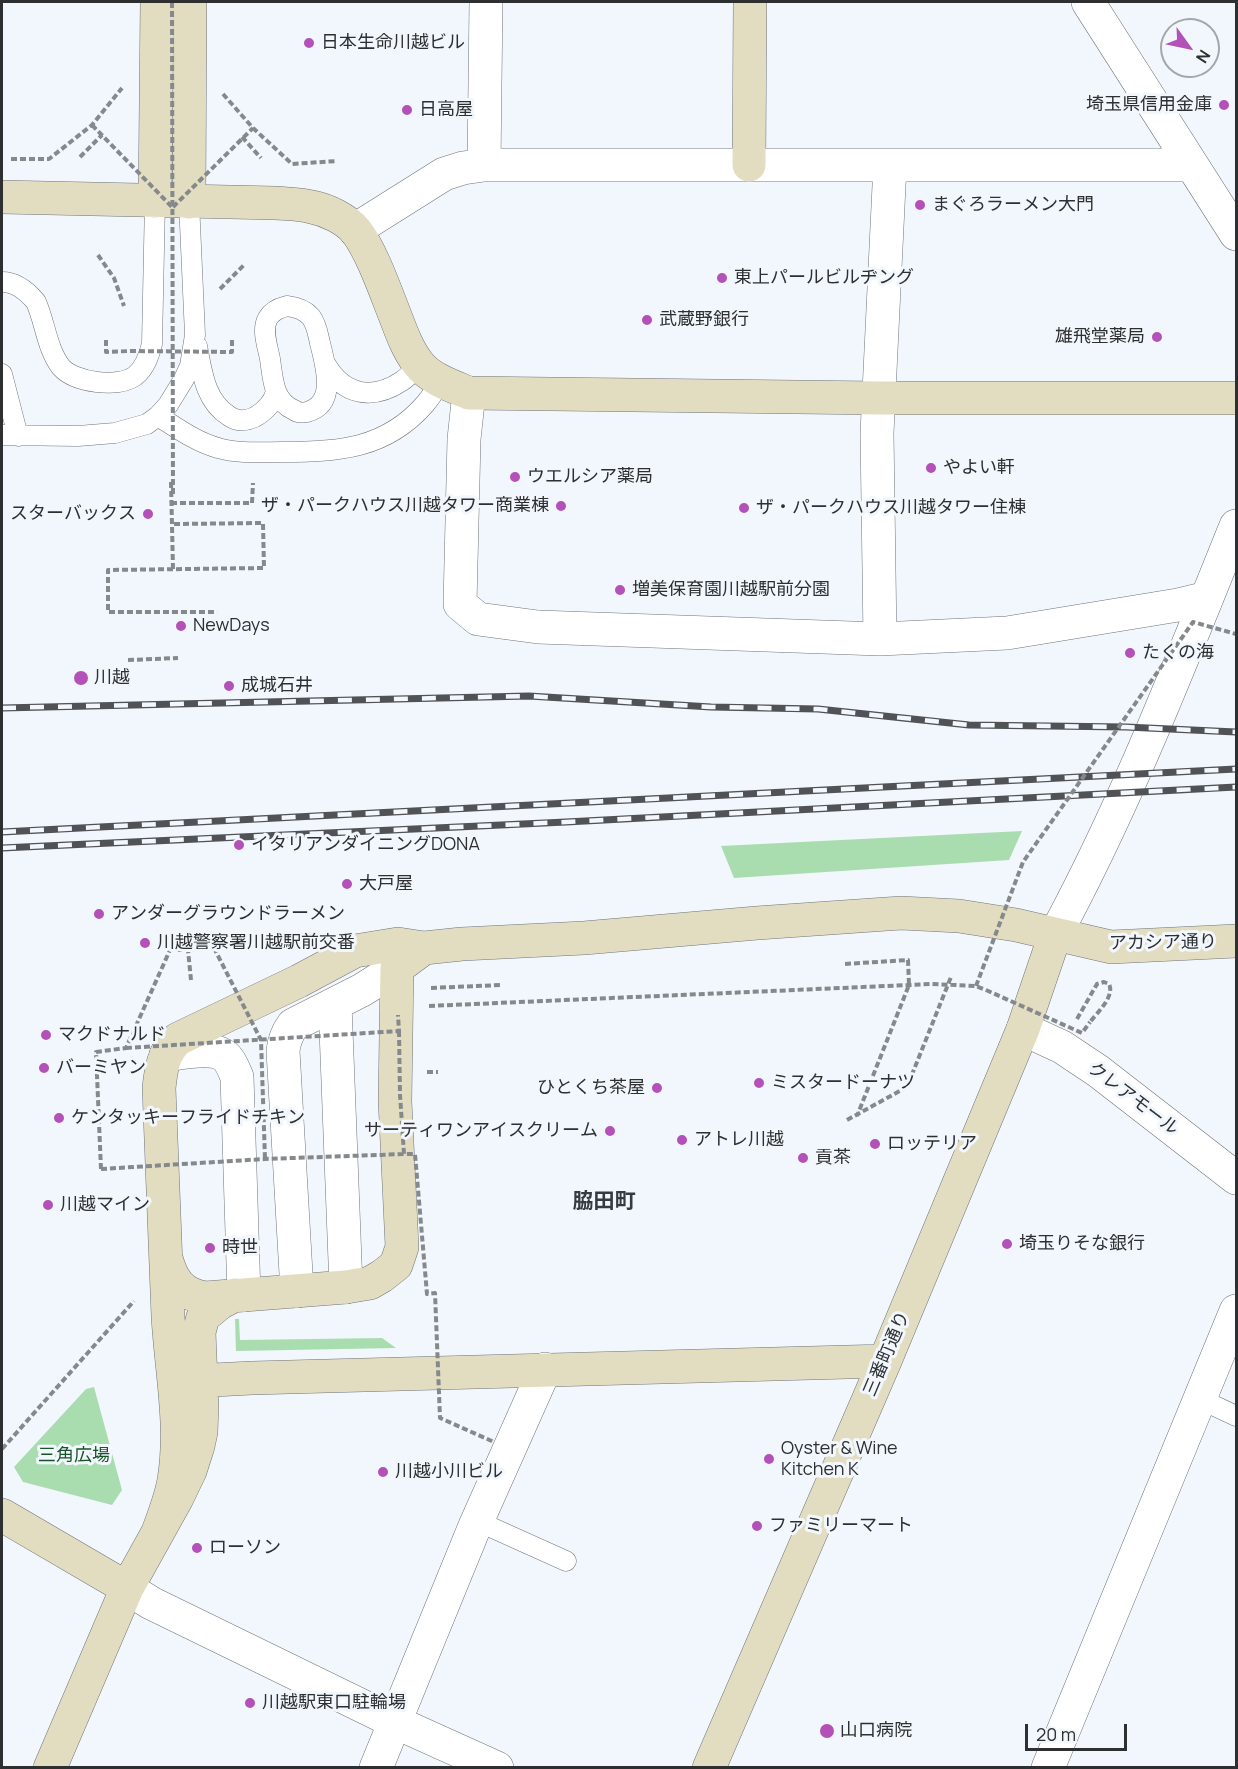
<!DOCTYPE html>
<html>
<head>
<meta charset="utf-8">
<style>
	body { margin:0 }
	#map { position:relative; width:1238px; height:1769px; overflow:hidden; background:#f1f7fc; font-family:Manrope,sans-serif }
	canvas { display:block }
	.frame { position:absolute; inset:0; border:3px solid #2d2f31; pointer-events:none }
	.north { position:absolute; left:1160px; top:18px; width:60px; height:60px; box-sizing:border-box; background:#f1f7fc; border:2px solid #a3a7ab; border-radius:50%; rotate:123deg; font-size:16px; font-weight:700; line-height:24px; text-align:center; color:#2d2f31 }
	.north::after { content:''; display:block; margin:auto; width:21px; height:27px; background:#b351b8; clip-path:polygon(50% 0,100% 100%,50% 72%,0 100%) }
	.scale { position:absolute; left:1025px; top:1724px; width:102px; height:27px; box-sizing:border-box; border:3px solid #2d2f31; border-top:0; padding-left:8px; font-size:18px; line-height:21px; white-space:nowrap; color:#2d2f31; -webkit-text-stroke:4px #f1f7fc; paint-order:stroke }
</style>
</head>
<body>
<div id="map">
<canvas width="1238" height="1769"></canvas>
<div class="frame"></div>
<div class="north">N</div>
<div class="scale">20 m</div>
</div>
<script>
const g = document.querySelector('canvas').getContext('2d');
g.lineJoin = 'round';
function paint(path, color) { g.fillStyle = color; g.fill(path, 'evenodd'); }
function trace(path, color, width, dash) { g.strokeStyle = color; g.lineWidth = width; g.lineCap = dash ? 'butt' : 'round'; g.setLineDash(dash || []); g.stroke(path); }
function label(font, color, halo, rows, align = 'center') {
  g.font = font + ' Manrope,"Noto Sans JP",sans-serif'; g.lineWidth = 6; g.setLineDash([]); g.textBaseline = 'middle'; g.strokeStyle = halo; g.fillStyle = color; for (const [text, x, y, turn = 0] of rows) {
    g.save(); g.translate(x, y); g.rotate((+turn || 0) * Math.PI / 180); g.textAlign = isNaN(turn) ? turn : align; if (halo) g.strokeText(text, 0, 0); g.fillText(text, 0, 0); g.restore();
  }
}
paint(new Path2D(`
	M1022,831L1009,860L734,878L721,846Z
	M235,1319H239L240,1340L382,1338L396,1348L236,1351Z
	M94,1387L122,1490L112,1505L23,1482L14,1467L86,1389Z`), '#a9ddb0');
const lane = new Path2D(`
	M2,282C16,282 27,291 36,302C45,322 47,349 61,367C75,383 118,388 135,376C145,368 149,356 152,344L155,201
	M287,306C296,307 305,310 311,317C317,325 318,335 320,343C325,364 338,404 307,412C302,413 298,413 294,410C273,401 273,379 270,359C268,347 261,330 268,318C272,311 279,308 287,306Z
	M197,346C202,372 205,401 229,416C237,422 246,421 255,417C265,411 273,403 276,392
	M326,365C344,395 372,401 402,381C408,377 414,370 419,365
	M2,374L18,436
	M158,416C177,428 196,442 218,448C238,454 262,452 283,452C338,452 386,449 425,404C431,397 436,389 441,381
	M2,435L78,436L115,433L147,424L158,416L168,405L184,379L190,366L195,335L189,202
	M1200,1399L1236,1416
	M477,1521L566,1561`);
const street = new Path2D(`
	M1088,2L1236,234
	M484,165L486,2
	M355,230L444,174L463,168L484,165H1191
	M469,393L464,439L460,604L478,619L538,627L880,639L1007,633L1178,605L1207,598
	M880,639L877,433L890,165
	M1055,935C1126,804 1180,664 1236,526
	M335,1004L346,1287
	M1023,1029L1062,1047L1098,1071L1236,1178
	M166,1055C182,1053 211,1046 225,1056C231,1061 234,1070 237,1077L244,1295
	M297,1291L283,1051C284,1041 287,1033 293,1025L362,990L397,968
	M127,1588L151,1603L395,1722L497,1768
	M376,1768L475,1526L545,1369
	M1048,1768L1236,1311`);
const secondary = new Path2D(`
	M749,165L750,2
	M2,197L276,203C288,204 301,204 312,207C327,210 346,219 356,231C372,252 386,293 396,318C402,334 408,350 418,363C430,379 452,386 469,393L879,398H1236
	M155,201L157,2
	M189,202L190,2
	M166,1258C172,1280 181,1294 205,1298L346,1287L370,1283L382,1276L396,1265L402,1247L395,1101L397,968L424,948
	M175,1382L252,1378L885,1361
	M2,1515L127,1588
	M158,1532C164,1515 171,1498 174,1480C183,1425 171,1370 168,1316C165,1240 162,1164 159,1088C161,1069 163,1053 178,1039L299,981L355,951L398,944L424,948L462,944L584,938L757,923L901,913L959,916L1016,925L1111,947L1236,941
	M50,1768L127,1588L177,1498L190,1471L198,1446L201,1432L202,1406L199,1332L203,1317L220,1303L235,1295
	M709,1768L885,1361L1023,1029L1055,935`);
trace(lane, '#6f7479', 21);
trace(street, '#6f7479', 34);
trace(secondary, '#6f7479', 34);
trace(new Path2D(`
	M223,94L253,128L292,164L337,161
	M242,137L261,158
	M80,157L102,135
	M11,159H49L92,125L122,88
	M98,255L114,278L124,306
	M220,289L244,265
	M171,482L173,569
	M171,503H252L253,483
	M174,524L263,523L264,568L108,570V612H217
	M128,660L178,658
	M845,964L908,960L909,985L857,1116
	M431,988L502,985
	M429,1006L932,984L976,986L986,990
	M1077,1019L1097,984L1104,982L1109,984C1115,996 1098,1012 1090,1022
	M427,1072H438
	M847,1120L907,1087L951,977
	M101,1169L96,1052L126,1048L170,950H188L191,980
	M2,1449L134,1301`), '#85898c', 4, [6, 3]);
trace(lane, '#fff', 20);
trace(street, '#fff', 33);
trace(secondary, '#e2ddc1', 33);
const rail = new Path2D(`
	M2,708L529,696L711,707L818,709L969,725L1126,727L1236,732
	M2,832L1236,769
	M2,848L566,822L1236,787`);
trace(rail, '#505255', 7);
trace(rail, '#f1f7fc', 4.5, [14]);
trace(new Path2D(`
	M172,2L173,497
	M92,125L172,207
	M173,207L253,128
	M106,340V352L130,351L232,352V340
	M188,950L213,946L261,1040L265,1159
	M976,986L1023,862L1193,622L1236,634
	M986,990L1082,1033L1090,1022
	M399,1031L400,1095L404,1154H415L427,1294L435,1293L440,1418L494,1442
	M126,1048L399,1031L398,1015
	M101,1169L265,1159L404,1154`), '#85898c', 4, [6, 3]);
for (const [x, y, r, color] of [
	[309,43,6,"#b351b8"],
	[1224,105,6,"#b351b8"],
	[407,110,6,"#b351b8"],
	[920,205,6,"#b351b8"],
	[722,278,6,"#b351b8"],
	[647,320,6,"#b351b8"],
	[1157,337,6,"#b351b8"],
	[931,468,6,"#b351b8"],
	[515,477,6,"#b351b8"],
	[561,506,6,"#b351b8"],
	[744,508,6,"#b351b8"],
	[148,514,6,"#b351b8"],
	[620,590,6,"#b351b8"],
	[181,626,6,"#b351b8"],
	[1130,653,6,"#b351b8"],
	[81,678,8,"#b351b8"],
	[229,686,6,"#b351b8"],
	[239,845,6,"#b351b8"],
	[347,884,6,"#b351b8"],
	[99,914,6,"#b351b8"],
	[145,943,6,"#b351b8"],
	[46,1035,6,"#b351b8"],
	[44,1068,6,"#b351b8"],
	[759,1083,6,"#b351b8"],
	[657,1088,6,"#b351b8"],
	[59,1118,6,"#b351b8"],
	[610,1131,6,"#b351b8"],
	[682,1140,6,"#b351b8"],
	[875,1144,6,"#b351b8"],
	[803,1158,6,"#b351b8"],
	[48,1205,6,"#b351b8"],
	[1007,1244,6,"#b351b8"],
	[210,1248,6,"#b351b8"],
	[769,1459,6,"#b351b8"],
	[383,1472,6,"#b351b8"],
	[757,1526,6,"#b351b8"],
	[197,1548,6,"#b351b8"],
	[250,1703,6,"#b351b8"],
	[827,1731,8,"#b351b8"]
]) { const dot = new Path2D(); dot.arc(x, y, r, 0, 2 * Math.PI); g.fillStyle = color; g.fill(dot); trace(dot, '#f1f7fc', 2); }
label('18px', '#2d2f31', '#f1f7fc', [
	["日本生命川越ビル",321,43],
	["埼玉県信用金庫",1212,105,"right"],
	["日高屋",419,110],
	["まぐろラーメン大門",932,205],
	["東上パールビルヂング",734,278],
	["武蔵野銀行",659,320],
	["雄飛堂薬局",1145,337,"right"],
	["やよい軒",943,468],
	["ウエルシア薬局",527,477],
	["ザ・パークハウス川越タワー商業棟",549,506,"right"],
	["ザ・パークハウス川越タワー住棟",756,508],
	["スターバックス",136,514,"right"],
	["増美保育園川越駅前分園",632,590],
	["NewDays",193,626],
	["たくの海",1142,653],
	["川越",94,678],
	["成城石井",241,686],
	["イタリアンダイニングDONA",251,845],
	["大戸屋",359,884],
	["アンダーグラウンドラーメン",111,914],
	["川越警察署川越駅前交番",157,943],
	["マクドナルド",58,1035],
	["バーミヤン",56,1068],
	["ミスタードーナツ",771,1083],
	["ひとくち茶屋",645,1088,"right"],
	["ケンタッキーフライドチキン",71,1118],
	["サーティワンアイスクリーム",598,1131,"right"],
	["アトレ川越",694,1140],
	["ロッテリア",887,1144],
	["貢茶",815,1158],
	["川越マイン",60,1205],
	["埼玉りそな銀行",1019,1244],
	["時世",222,1248],
	["Oyster & Wine",781,1449],
	["Kitchen K",781,1470],
	["川越小川ビル",395,1472],
	["ファミリーマート",769,1526],
	["ローソン",209,1548],
	["川越駅東口駐輪場",262,1703],
	["山口病院",840,1731]
], 'left');
label('18px', '#2d2f31', '#f1f7fc', [
	["アカシア通り",1163,943,-1],
	["クレアモール",1133,1099,37],
	["三番町通り",887,1354,-67]
]);
label('18px', '#185327', '#f1f7fc', [
	["三角広場",74,1456]
]);
label('bold 21px', '#373b40', '#f1f7fc', [
	["脇田町",604,1202]
]);
</script>
</body>
</html>
